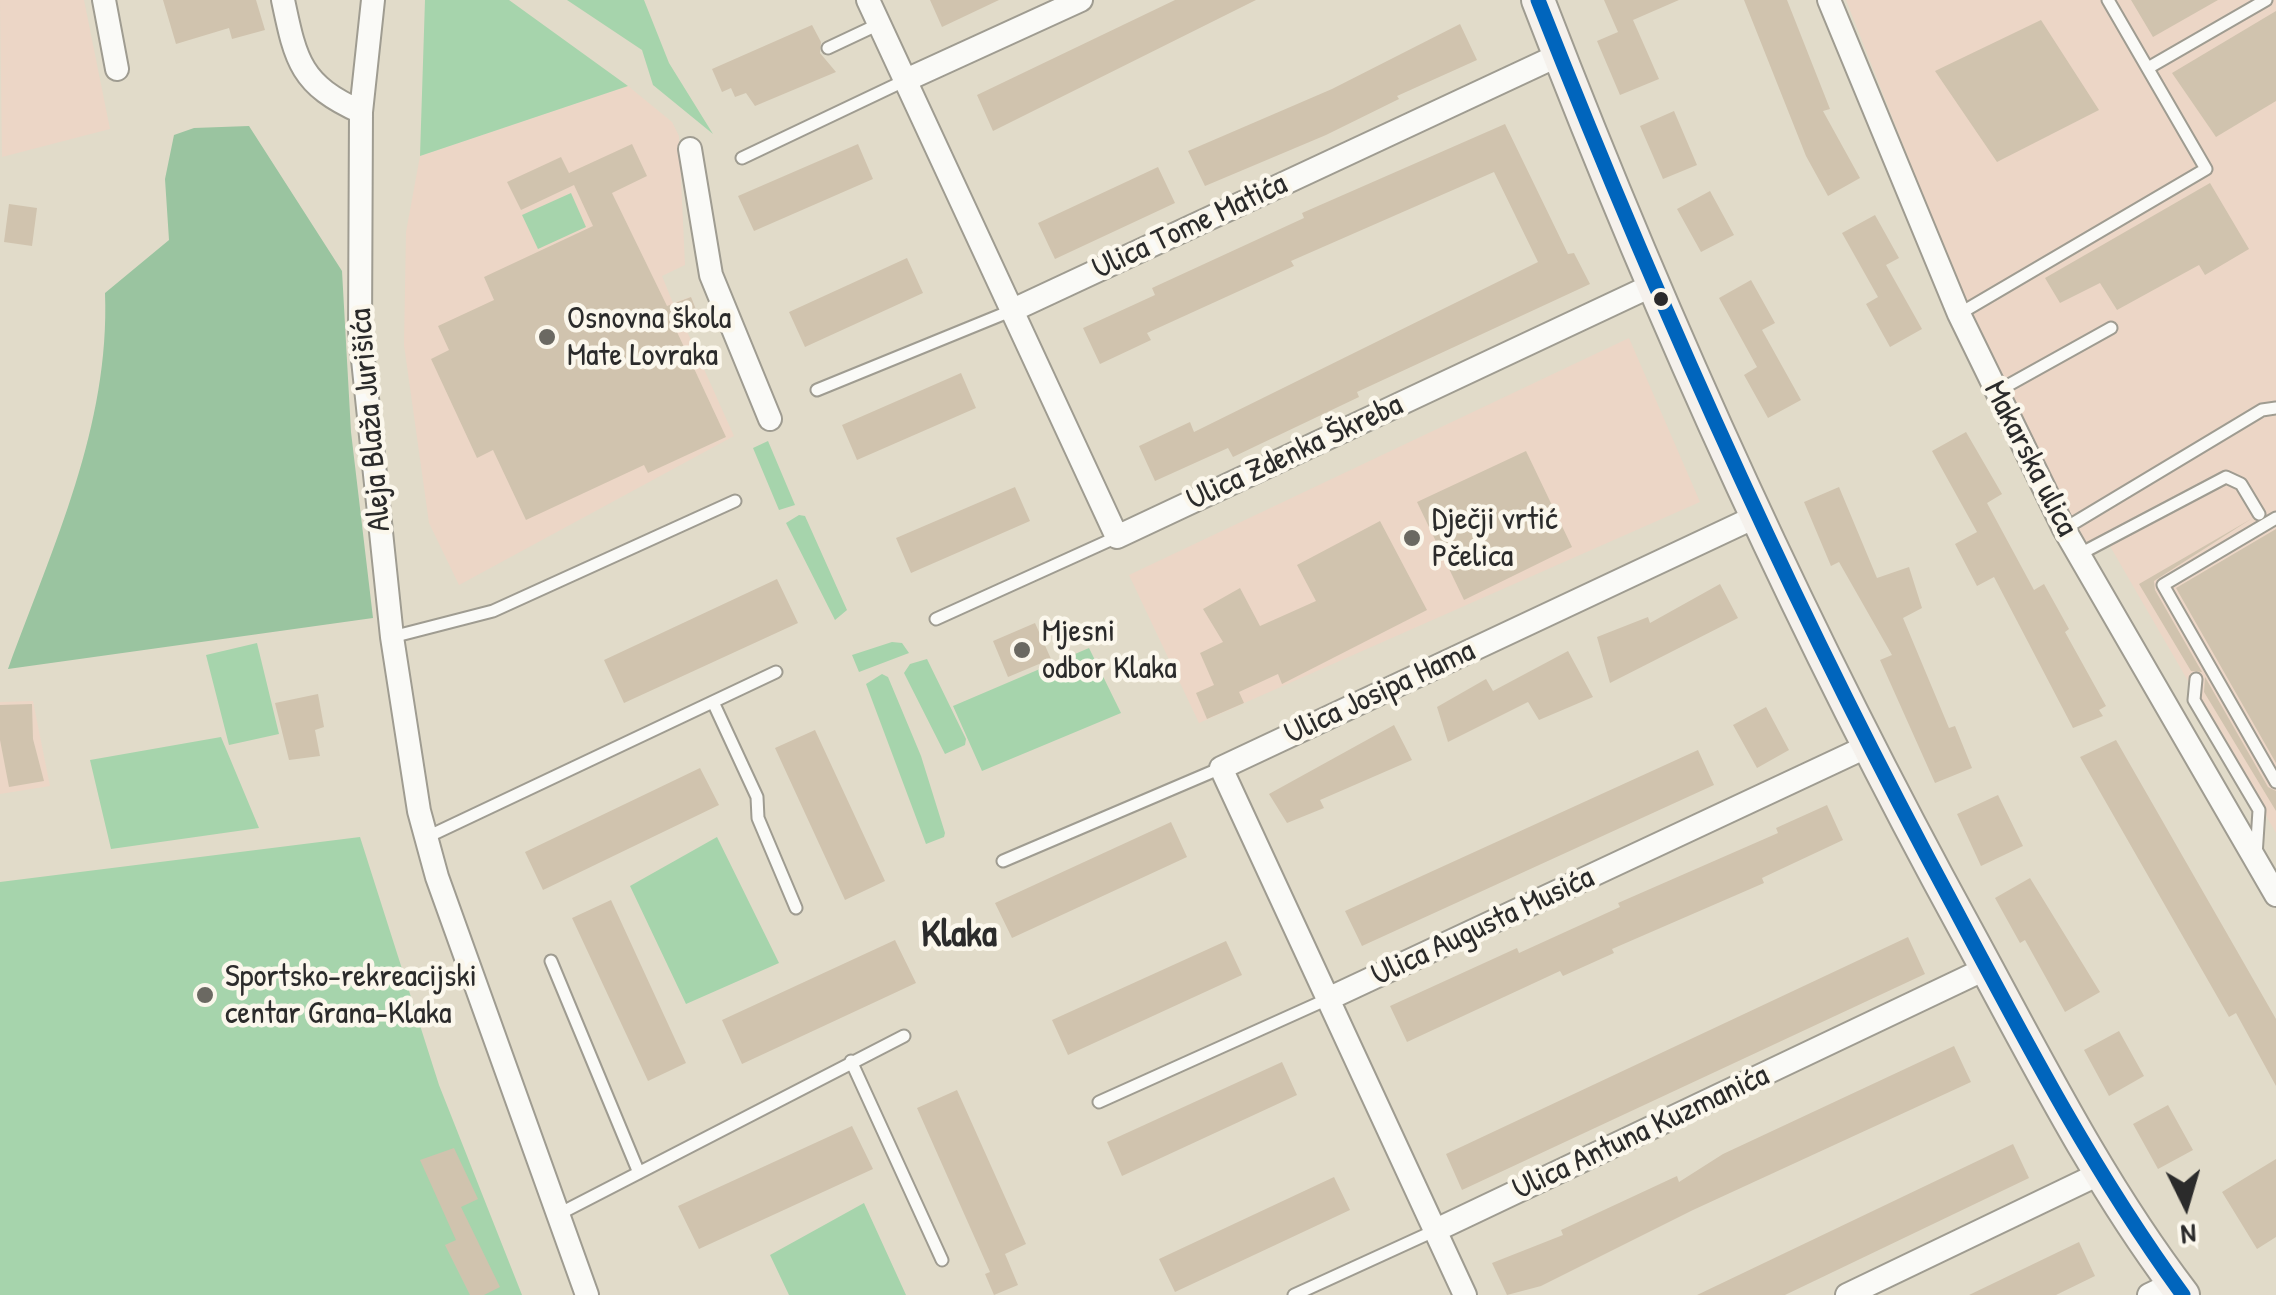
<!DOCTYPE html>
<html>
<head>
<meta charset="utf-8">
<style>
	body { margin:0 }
	#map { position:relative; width:2276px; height:1295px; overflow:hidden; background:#e1dbc9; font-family:"Patrick Hand",sans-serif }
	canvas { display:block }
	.north { position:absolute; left:2136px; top:1155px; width:100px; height:100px; -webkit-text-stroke:8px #fbf7ec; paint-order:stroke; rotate:175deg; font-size:28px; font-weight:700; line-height:40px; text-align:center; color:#2b2b2b }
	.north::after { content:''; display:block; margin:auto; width:35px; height:45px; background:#2b2b2b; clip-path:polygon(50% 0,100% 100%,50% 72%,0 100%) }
</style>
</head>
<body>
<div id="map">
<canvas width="2276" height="1295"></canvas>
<div class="north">N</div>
</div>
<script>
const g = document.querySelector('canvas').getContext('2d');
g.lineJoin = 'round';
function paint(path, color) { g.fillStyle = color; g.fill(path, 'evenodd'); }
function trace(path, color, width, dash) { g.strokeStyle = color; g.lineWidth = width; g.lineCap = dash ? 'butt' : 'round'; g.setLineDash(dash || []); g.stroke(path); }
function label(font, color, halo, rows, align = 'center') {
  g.font = font + ' "Patrick Hand",sans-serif'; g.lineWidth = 9; g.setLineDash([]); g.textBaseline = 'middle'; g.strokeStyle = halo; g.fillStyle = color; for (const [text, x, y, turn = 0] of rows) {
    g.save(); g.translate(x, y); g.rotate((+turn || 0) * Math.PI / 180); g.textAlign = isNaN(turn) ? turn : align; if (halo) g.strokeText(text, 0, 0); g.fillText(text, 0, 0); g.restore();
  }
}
paint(new Path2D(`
	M0,0H84L110,129L2,157Z
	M1846,0H2276V833L2107,541L2082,552L1994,376Z
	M628,86L672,122L679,136L685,265L662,276L673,303L691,297L701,322L686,329L734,436L459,585L429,523L404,345L406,232L420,156Z
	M1629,338L1700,502L1199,723L1129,575Z
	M33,701L50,786L0,794V702Z`), '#ecd6c6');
paint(new Path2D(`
	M425,0H509L628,86L420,156Z
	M567,0H644L669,63L713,134L653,85L642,50Z
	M571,193L586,227L538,249L522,215Z
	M768,441L795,505L779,510L753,448Z
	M799,515L805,516L847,610L835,620L786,523Z
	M892,642L902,643L909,653L859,672L852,655Z
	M257,643L279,734L229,745L206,655Z
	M1089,648L1121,713L982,771L953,706Z
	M927,659L966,739L965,745L945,754L904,673L910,664Z
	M882,674L888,677L921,756L945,833L944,837L926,844L866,684Z
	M221,737L259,828L111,849L90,760Z
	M360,837L439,1085L522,1295H0V882Z
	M717,837L779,963L686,1004L630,886Z
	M864,1203L906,1295H789L770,1255Z`), '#a6d4ac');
paint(new Path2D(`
	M249,126L342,271L351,432L373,618L8,669C53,546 110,426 105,293L169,240L165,179L174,135L194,128Z`), '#9ac4a0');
paint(new Path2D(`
	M163,0H256L265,30L232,39L229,28L176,44Z
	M930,0H999L942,27Z
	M1175,0H1256L993,131L977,95Z
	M1604,0H1679L1633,20L1659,79L1620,95L1597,41L1618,32Z
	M1744,0H1787L1830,109L1823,111L1860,178L1828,196L1806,156Z
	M2131,0H2218L2153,37Z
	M2276,11V101L2216,137L2172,73Z
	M2041,20L2099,110L1997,162L1935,71Z
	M1460,24L1477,60L1397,96L1399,99L1326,135L1205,186L1188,151L1332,89Z
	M812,25L821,42L820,53L836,72L755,106L746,93L735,97L731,88L722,92L712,69Z
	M1674,111L1697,165L1663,179L1640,126Z
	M1505,124L1568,254L1574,253L1590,284L1357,392L1359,397L1256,446L1233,457L1228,448L1155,481L1139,446L1190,422L1194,432L1538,262L1494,172L1291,261L1294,266L1147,333L1151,340L1100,364L1083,328L1155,295L1152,288L1304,218L1302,213Z
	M632,144L647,176L612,193L667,306L691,297L701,322L677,332L726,437L648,473L644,465L526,520L493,450L477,458L431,359L449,350L438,326L494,300L484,277L593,226L574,185L521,210L507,182L561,157L569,173Z
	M858,144L873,179L754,231L738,196Z
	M1158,167L1175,203L1055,259L1038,223Z
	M2210,183L2249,249L2205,275L2199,265L2117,310L2100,283L2060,303L2045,278Z
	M1710,191L1734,235L1701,252L1677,209Z
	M9,204L37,208L32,246L4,242Z
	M1875,215L1899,258L1886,265L1922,329L1890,347L1866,304L1878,297L1842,233Z
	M907,258L923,293L805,347L789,312Z
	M1751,280L1775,323L1762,330L1801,400L1768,418L1744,375L1757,367L1719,298Z
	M961,373L976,408L857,460L842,425Z
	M1966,432L2002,494L1987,503L2034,590L2044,584L2069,629L2065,632L2106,706L2099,710L2103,716L2073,728L1994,577L1977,586L1955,544L1977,532L1932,451Z
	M1526,451L1572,547L1464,600L1417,502Z
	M1015,487L1030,521L911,573L896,538Z
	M1839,487L1877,578L1909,567L1922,608L1903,618L1949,728L1955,726L1972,768L1935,783L1880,660L1892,655L1839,562L1831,566L1804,502Z
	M2251,519L2154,581L2155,590L2202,672L2191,671L2139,584Z
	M1380,521L1427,610L1282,684L1278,674L1239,692L1244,703L1207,719L1196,693L1214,685L1200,653L1223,642L1203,609L1240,588L1260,626L1316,601L1297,565Z
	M2276,529V763L2176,588Z
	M777,579L798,623L624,703L604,660Z
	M1720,584L1738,618L1610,683L1597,637L1648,617L1650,623Z
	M1035,623L1051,659L1008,677L993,641Z
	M1568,651L1593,697L1539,720L1528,702L1448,742L1437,707L1486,679L1493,691Z
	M2205,677L2268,787L2276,791V811L2204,692Z
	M318,694L324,727L315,730L320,756L289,760L275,703Z
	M32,704L33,739L44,781L9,787L0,740V705Z
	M1766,707L1789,750L1757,768L1733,725Z
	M1394,725L1412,760L1320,800L1324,808L1287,823L1269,794Z
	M815,730L885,881L845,900L775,748Z
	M2116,740L2276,1019V1086L2236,1013L2229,1017L2080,757Z
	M1698,750L1714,785L1362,946L1345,911Z
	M700,768L719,805L543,890L525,852Z
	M1998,795L2023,846L1981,866L1957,814Z
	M1827,805L1843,840L1762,878L1764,883L1612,949L1614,953L1563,976L1560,971L1407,1042L1390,1006L1517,948L1519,953L1620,907L1618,903L1778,833L1776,828Z
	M1171,822L1187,857L1012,938L995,903Z
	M2030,878L2100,992L2065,1012L2025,940L2020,943L1995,898Z
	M611,900L686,1063L648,1081L572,918Z
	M1908,937L1925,974L1462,1190L1446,1154Z
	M895,940L916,983L742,1064L722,1020Z
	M1226,941L1242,975L1068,1055L1052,1020Z
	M2119,1031L2144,1076L2109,1096L2084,1050Z
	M1954,1046L1971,1082L1693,1210L1541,1286L1507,1295L1492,1263L1563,1235L1561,1230L1677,1176L1679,1182L1723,1154Z
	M1282,1062L1297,1095L1122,1176L1107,1142Z
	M957,1090L1026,1244L1005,1254L1018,1285L994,1295L985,1274L990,1272L917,1108Z
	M2168,1105L2193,1150L2158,1169L2133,1124Z
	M852,1126L873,1169L699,1249L678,1206Z
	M2013,1144L2029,1178L1785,1295H1697Z
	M454,1148L478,1199L461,1207L500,1287L484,1295H470L445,1245L456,1240L420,1160Z
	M2276,1159V1237L2257,1249L2222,1192Z
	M1334,1177L1350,1210L1175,1292L1159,1259Z
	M2079,1242L2095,1276L2056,1295H1969Z`), '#d0c3ae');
const lane = new Path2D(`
	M828,48L879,24
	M2148,68L2266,0
	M742,158L906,80
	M1959,314L2206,169L2108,0
	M817,390L1013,310
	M1996,392L2111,328
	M2276,518L2163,585L2276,782
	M2064,529L2262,410L2276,408
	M2078,555L2226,477L2241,484L2259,514
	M936,619L1117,537
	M392,637L493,611L735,501
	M2196,679L2194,700L2259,810L2256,856
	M713,702L757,797L758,818L796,908
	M425,838L776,672
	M1003,861L1221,768
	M551,961L639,1173
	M851,1061L942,1260
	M1099,1102L1330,998
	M557,1215L904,1036
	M1294,1295L1434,1231`);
const street = new Path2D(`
	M104,0L117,69
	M283,0C296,62 301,85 361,112
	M373,0L361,112L360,331L392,637L419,811L437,877L587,1295
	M868,0L1117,537L1653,285
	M1829,0L1959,314L2064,529L2276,895
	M906,80L1081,0
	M690,149L711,275L770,419
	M1013,310L1559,55
	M1330,998L1866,747
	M1434,1231L1987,968
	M1465,1295L1221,768L1755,517
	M1847,1295L2101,1173
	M2149,1295L2174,1283`);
const secondary = new Path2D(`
	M1538,0C1661,320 1802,631 1967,932C2034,1055 2098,1184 2183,1295`);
trace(lane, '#9f9c91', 15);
trace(street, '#9f9c91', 26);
trace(secondary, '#9f9c91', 36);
trace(lane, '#fafaf7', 11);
trace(street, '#fafaf7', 22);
trace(secondary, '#f5f1ec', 32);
trace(new Path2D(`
	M1538,0C1660,310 1795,612 1953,905C2024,1039 2094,1173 2183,1295`), '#0065bd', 15);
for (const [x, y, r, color] of [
	[1661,299,9,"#2b2b2b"],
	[547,337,10,"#6b6962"],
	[1412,538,10,"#6b6962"],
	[1022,650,10,"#6b6962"],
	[205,995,10,"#6b6962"]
]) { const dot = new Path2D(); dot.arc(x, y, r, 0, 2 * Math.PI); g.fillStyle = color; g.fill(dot); trace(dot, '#fbf7ec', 4); }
label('32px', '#2b2b2b', '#fbf7ec', [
	["Ulica Tome Matića",1190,227,-25],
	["Aleja Blaža Jurišića",371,420,-95],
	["Ulica Zdenka Škreba",1295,453,-25],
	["Makarska ulica",2030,459,63],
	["Ulica Josipa Hama",1380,693,-25],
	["Ulica Augusta Musića",1483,927,-25],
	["Ulica Antuna Kuzmanića",1641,1133,-25]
]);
label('32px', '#2b2b2b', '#fbf7ec', [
	["Osnovna škola",567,319],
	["Mate Lovraka",567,356],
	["Dječji vrtić",1432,520],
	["Pčelica",1432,557],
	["Mjesni",1042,632],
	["odbor Klaka",1042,669],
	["Sportsko-rekreacijski",225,977],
	["centar Grana-Klaka",225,1014]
], 'left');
label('bold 38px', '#2b2b2b', '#fbf7ec', [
	["Klaka",959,936]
]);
</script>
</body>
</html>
